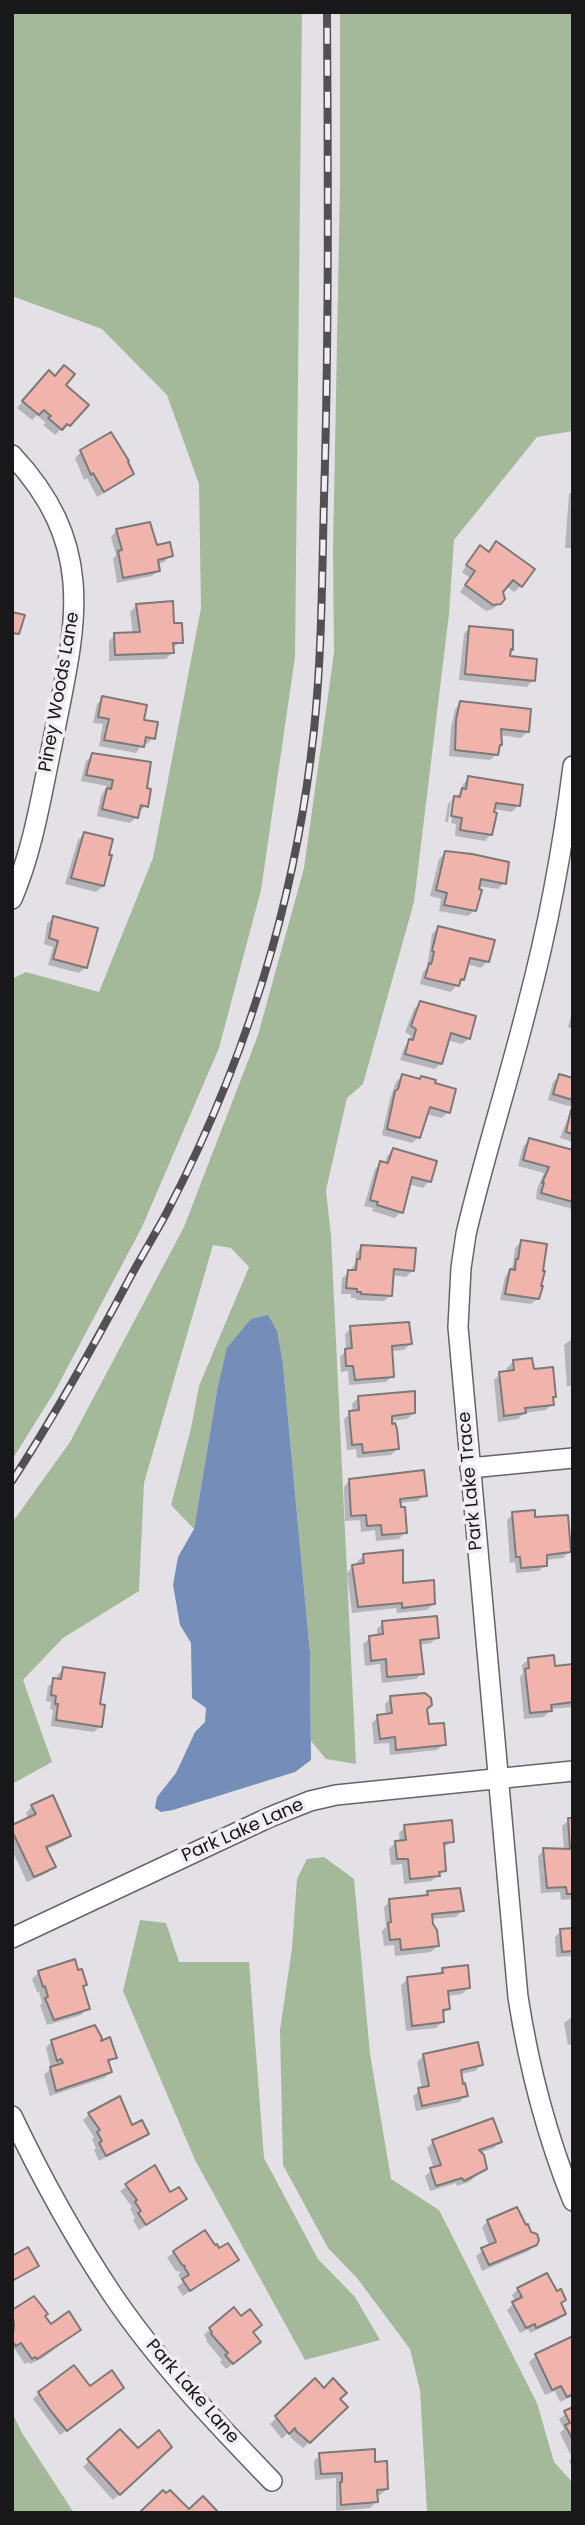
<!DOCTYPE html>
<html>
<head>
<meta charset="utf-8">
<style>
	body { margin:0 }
	#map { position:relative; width:585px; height:2525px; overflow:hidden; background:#e3e1e6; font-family:Poppins,sans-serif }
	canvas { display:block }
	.frame { position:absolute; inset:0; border:14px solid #181719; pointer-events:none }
</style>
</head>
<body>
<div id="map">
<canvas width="585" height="2525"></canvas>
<div class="frame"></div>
</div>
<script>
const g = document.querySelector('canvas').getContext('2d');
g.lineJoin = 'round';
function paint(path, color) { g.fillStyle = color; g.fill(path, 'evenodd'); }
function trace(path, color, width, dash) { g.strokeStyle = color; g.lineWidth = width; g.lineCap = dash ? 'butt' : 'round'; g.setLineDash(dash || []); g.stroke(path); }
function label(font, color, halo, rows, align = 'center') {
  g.font = font + ' Poppins,sans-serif'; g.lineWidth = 7; g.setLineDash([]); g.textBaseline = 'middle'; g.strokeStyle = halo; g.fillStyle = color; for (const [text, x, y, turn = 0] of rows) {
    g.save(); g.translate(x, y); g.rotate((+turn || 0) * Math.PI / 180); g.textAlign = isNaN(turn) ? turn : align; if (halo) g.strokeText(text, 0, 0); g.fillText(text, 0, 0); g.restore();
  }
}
paint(new Path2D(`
	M12,12H302L295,657L261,890L219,1048L142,1227L55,1391L12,1460V979L26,972L99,992L153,858L201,608L199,484L167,395L102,329L12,296Z
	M340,12H573V431L537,437L454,540L449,614L414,902L363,1084L347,1098L326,1190L331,1236L356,1764L326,1759L311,1741L310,1653L283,1365L217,1391L194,1529L171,1505L191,1428L199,1386L249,1267L231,1248L213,1245L144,1483L139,1591L63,1638L23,1680L52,1762L12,1784V1523L70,1442L184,1227L258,1035L304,868L334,653L333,550L340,185Z
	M324,1857L354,1879L370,2054L391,2179L439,2210L537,2403L554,2462L573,2483V2513H427L420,2390L410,2349L357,2278L328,2248L283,2165L280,2030L292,1948L297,1879L307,1859Z
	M140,1920L166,1923L179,1962H249L264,2158L318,2259L355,2297L380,2340L305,2360L195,2160L123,1991Z
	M12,2412L22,2433L74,2513H12Z`), '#a4b99a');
paint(new Path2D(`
	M268,1315L277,1331L283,1365L310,1653L311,1760L295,1772L173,1810L161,1812L155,1808L157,1797L176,1773L195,1732L205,1722L206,1708L192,1698L191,1643L180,1625L173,1585L178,1557L194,1529L217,1391L227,1348L251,1319Z`), '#748db9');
paint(new Path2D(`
	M43,379L63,385L86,405L63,431L60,430L55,435L43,425L46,423L37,415L32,420L17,408Z
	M81,452L132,474L126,480L97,497L87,478L84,480L75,458Z
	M573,490V548H565L569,494Z
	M117,530L156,547L171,555L164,562L157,564L159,570L152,576L117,583L113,559L116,555L111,537Z
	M496,543L521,586L514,592L506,586L501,592L500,602L493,609L486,611L460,592L470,578L462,572L474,554L488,553Z
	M136,606L172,624L181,642L172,648V653L166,659L109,661V641L115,635L133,634L130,612Z
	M470,627L511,649L508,658L533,680L527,687L459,680L464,634Z
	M103,698L142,721L153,738L147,744L143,743L136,753L99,746L103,724L93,723L97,704Z
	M461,703L528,731L521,738L500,735L497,754L490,760L449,756L451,728L455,709Z
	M93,755L145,790L146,806L138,812L137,817L130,823L97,816L101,796L107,786L81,781L86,761Z
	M469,778L518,805L512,812L493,809L491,834L485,841L455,836L456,824L451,823L455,802H451L448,822H445L448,804L462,790L463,784Z
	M84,834L103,886L96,892L65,884L78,840Z
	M445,853L504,883L498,889L478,886L475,910L468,916L439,911L441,899L430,896L439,859Z
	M53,918L86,967L79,973L48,965L53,947L44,944L47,924Z
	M438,928L488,961L481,968L466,964L462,979L451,992L420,984L423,972L427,968L432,934Z
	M420,1003L469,1038L462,1044L447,1040L441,1063L435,1069L400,1060L404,1048L409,1042L411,1036L405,1032L414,1009Z
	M573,1008V1029L568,1027Z
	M402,1076L448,1112L442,1118L426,1114L419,1137L412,1143L382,1135L390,1099L396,1082Z
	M559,1076L573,1079V1142L560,1138L572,1107L548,1100L553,1082Z
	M529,1140L573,1152V1209L536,1199L537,1189L544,1173L518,1166L523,1147Z
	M393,1150L429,1181L423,1188L408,1184L401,1212L395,1218L372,1211L373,1208L364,1206L375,1169L381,1163L385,1164L387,1156Z
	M521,1242L538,1298L531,1304L500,1300L505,1277L513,1265L515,1248Z
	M362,1246L413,1270L406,1277L392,1275L391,1295L384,1301L356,1300V1298H351V1294H341L342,1278L350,1272L355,1263L356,1253Z
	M351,1328L410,1344L404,1350L391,1351L392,1376L386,1382L349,1385L348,1371L341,1372L340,1357L346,1350L345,1334Z
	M573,1338V1386H567L564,1345Z
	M514,1361L532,1371L554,1396L551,1399L552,1404L546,1410L524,1413L518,1419L498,1422L494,1380L500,1374L508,1373L507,1368Z
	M358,1398L414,1413L407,1419L390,1421L397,1449L391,1455L357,1458L356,1449L347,1450L344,1419L353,1412L352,1404Z
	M350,1480L425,1495L418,1501L399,1503L405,1532L399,1539L376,1541L375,1530L361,1532L360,1520L345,1521L344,1487Z
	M513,1514L533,1519L569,1552L563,1558L545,1560V1565L539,1571L516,1573L515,1562L510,1563L507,1520Z
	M363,1556L401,1585L433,1604L427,1610L397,1613L396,1608L352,1613L347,1573L353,1566H357V1562Z
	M383,1623L437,1637L431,1643L419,1645L422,1673L416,1679L382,1683L380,1664L365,1666L363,1644L370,1638L377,1637V1629Z
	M529,1659L554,1667L573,1665V1707L551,1709L544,1717L524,1719L520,1677L523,1673L522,1665Z
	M64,1669L98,1706L100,1726L94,1732L51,1726L53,1710L50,1709L51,1702L46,1701L48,1686L57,1680V1675Z
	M391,1698L425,1709L428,1726L444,1744L437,1750L390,1755L389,1743L374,1744L372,1723L378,1717L386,1716L385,1704Z
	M32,1806L69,1836L63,1842L45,1850L54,1867L47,1873L27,1882L12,1850V1827L29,1819L26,1813Z
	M569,1820H573V1899L561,1900L560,1892L541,1893L538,1856L544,1850H564L562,1826Z
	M405,1827L452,1842L442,1848L444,1871L431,1881L404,1884L402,1864L391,1865L389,1849L396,1842H400L399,1833Z
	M428,1893L462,1911L456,1917L431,1919L437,1946L431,1952L395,1956L394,1945L384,1946L382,1931L386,1927L384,1907L390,1901L423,1898Z
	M573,1930V1956L556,1957L555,1937L561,1931Z
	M443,1969L469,1987L462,1994L447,1996L449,2008L442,2015V2022L436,2028L406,2031L401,1985L408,1979L437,1975Z
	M39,1972L85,1984L81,1988L88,2008L81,2015L47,2025L40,2005L42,2003L39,1992H37L32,1979Z
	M573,2016V2044L568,2045L564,2023Z
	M52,2041L97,2044L115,2057L109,2063L110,2072L104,2078L50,2096L44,2075L51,2068L46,2048Z
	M424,2055L481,2065L475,2071L460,2074L466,2095L460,2102L416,2111L413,2096L422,2089L417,2062Z
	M90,2114L147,2133L141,2139L99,2161L94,2150L96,2148L92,2139L94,2137L83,2120Z
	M500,2141L494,2148L479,2153L485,2168L469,2182L457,2186L456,2183L430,2191L425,2176L434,2169L427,2148L433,2142Z
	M154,2167L169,2195L185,2199L139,2230L133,2220L135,2218L130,2209L132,2207L120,2191Z
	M488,2221L528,2226L537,2240L535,2244L529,2251L482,2271L476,2256L489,2246L482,2227Z
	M214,2248L236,2260L183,2296L177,2287L183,2282L178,2275L181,2272L176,2271L167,2258L174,2252Z
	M12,2258L37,2266L12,2282Z
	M518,2289L560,2304L564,2314L558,2320L530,2333L528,2329L520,2333L507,2310L515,2302L512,2295Z
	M33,2298L50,2326L79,2330L43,2358L30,2364L28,2362L25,2364L14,2348L12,2349V2312Z
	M210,2329L252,2333L253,2348L226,2369L220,2362L222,2360L206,2341L207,2340L204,2335Z
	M573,2338V2396L560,2402L555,2391L545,2395L529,2362L536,2356Z
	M315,2381L345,2407L303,2448L290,2437V2431L282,2439L270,2424Z
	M122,2388L60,2435L33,2399L39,2393Z
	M573,2409V2469L569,2461L572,2458L560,2433L564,2429L559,2419Z
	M120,2431L138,2451L170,2447L113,2500L83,2467Z
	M320,2455L373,2463L387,2489L380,2495H376V2502L370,2508L336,2511V2478L315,2480L314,2461Z
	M163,2492L189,2512H215L141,2513Z`), '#0003');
const building = new Path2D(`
	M64,365L75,374L66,385L89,405L70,426L67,424L62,430L48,418L51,416L44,410L39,415L22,401L49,370L55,376Z
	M111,432L129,461L128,462L134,474L104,492L93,473L91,475L80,450Z
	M150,522L157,545L170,542L173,556L158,560L160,571L123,578L118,551L122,550L116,529Z
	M496,541L535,569L522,587L513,580L503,592L505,599L501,604L493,605L465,585L475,571L466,565L480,545L489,552Z
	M173,601L174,623H182L183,643H173L174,653L115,655L114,633L140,632L136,604Z
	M12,612L25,615L19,634L12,633Z
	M469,626L513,630V650L511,649L510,656L537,659L535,681L465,674Z
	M102,696L147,705L144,720L158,722L155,739L146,737L144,747L104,740L109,719L98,717Z
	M460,701L531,709L529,732L501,729L502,745H500L498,755L455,750L456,720Z
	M92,753L151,762L147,788L151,789L148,807L141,805L138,818L102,809L107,788L111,789L113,780L86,775Z
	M468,776L523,785L520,806L496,803L494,812L497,813L492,835L460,830L462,818L451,816L454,796L460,797L462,788L466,789Z
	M84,832L113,839L109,855H112L104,886L71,878Z
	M445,851L472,854L509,862L506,884L481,879L479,889L482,890L476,911L444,905L447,893L436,890Z
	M53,916L98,928L87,968L53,959L58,941L49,938Z
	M438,926L495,940L489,962L470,958L464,980L461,979L459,986L425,978L429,963L431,964L432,961L434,952L432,951Z
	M420,1001L476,1016L470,1039L451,1033L442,1064L405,1054L409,1039L413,1040L416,1029L411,1026Z
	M402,1074L420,1079L421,1076L436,1080L435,1083L456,1089L450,1113L430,1107L420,1138L387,1129L395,1091L398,1089Z
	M559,1074L573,1078V1100L553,1094Z
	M571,1110H573V1134L566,1132Z
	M529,1138L573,1150V1202L541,1193L544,1183H542L549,1167L523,1160Z
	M393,1148L437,1161L431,1182L412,1177L403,1213L377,1205L378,1202L370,1200L380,1161L388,1163Z
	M521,1240L547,1244L543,1271H545L541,1286H543L539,1299L505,1294L510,1269L515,1270L516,1259H518Z
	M361,1245L416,1248L414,1271L394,1269L392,1296L361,1294V1292H357V1289L346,1288L348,1270H356L357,1259H360Z
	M409,1322L412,1344L392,1346L394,1377L355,1380L353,1366H346L345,1349L352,1348L350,1326Z
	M532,1358L534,1369L553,1367L556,1397H553L554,1405L525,1408L526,1413L504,1416L499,1372L514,1370L513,1360Z
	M415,1391V1413L392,1416V1424L395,1423L397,1429L399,1449L363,1453L362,1444L352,1445L349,1411L359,1410L358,1396Z
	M424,1470L427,1496L400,1499L401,1507H405L407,1533L382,1535L381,1525L367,1526L366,1515L351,1516L349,1479Z
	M535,1510V1517L568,1515L571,1552L547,1555V1566L521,1568L520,1557H516L512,1512Z
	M403,1550V1583L434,1580L435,1604L402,1608V1603L358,1607L352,1565L364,1563L363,1554Z
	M437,1616L439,1638L420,1640L424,1674L387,1677L386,1659L371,1661L369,1636L383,1634L382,1621Z
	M554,1655L555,1666L573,1664V1702L551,1705L552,1711L530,1713L525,1669L529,1668L528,1658Z
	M63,1667L105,1673L100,1704L105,1705L102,1727L56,1720L58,1704H55L56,1696L51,1695L53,1678L61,1679Z
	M425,1693L431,1698L432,1705L427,1709L429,1724L444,1723L446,1745L396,1750L395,1737L380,1739L377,1715L392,1713L390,1696Z
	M53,1795L71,1836L46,1847L56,1867L34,1877L12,1831V1825L36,1814L31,1805Z
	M568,1818H573V1894H567L566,1887L547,1888L543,1848L570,1849Z
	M452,1820L454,1842L444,1843L446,1871L439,1872L440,1876L410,1879L408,1859H397L395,1841L406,1840L404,1825Z
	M460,1888L464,1911L432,1914L433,1924L437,1930L439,1946L401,1950L400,1939L390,1940L388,1923L391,1922L389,1899L428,1895L427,1891Z
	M573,1928V1951L562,1952L560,1929Z
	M75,1959L78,1970L82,1969L87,1985L83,1986L90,2009L54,2020L45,1998L48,1997L45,1986L43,1987L38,1971Z
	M468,1965L470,1988L448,1991L450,2009L443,2010L444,2022L412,2026L407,1977L443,1973L442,1968Z
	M95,2025L102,2038L101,2041L110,2037L117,2058L108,2060L112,2072L56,2091L50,2067L63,2063L61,2059L57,2061L51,2040Z
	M478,2042L483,2065L461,2070L463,2084L465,2083L468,2096L422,2106L418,2088L429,2086L423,2054Z
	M120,2096L132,2125L142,2120L149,2134L106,2156L99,2143L102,2141L97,2132L100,2130L88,2113Z
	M493,2118L502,2142L479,2150L484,2155L487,2169L464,2181L462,2178L436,2186L430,2168L441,2165L432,2140Z
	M155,2165L170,2192L179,2187L187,2199L146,2225L138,2213L141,2211L135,2202L137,2200L125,2184Z
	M517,2207L526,2225L528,2224L531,2232L537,2234L539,2240L537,2245L489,2265L481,2248L496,2242L487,2220Z
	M205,2230L215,2245L217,2244L219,2248L228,2243L239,2260L190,2291L182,2279L189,2275L184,2267L185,2266L182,2265L173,2251Z
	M28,2247L39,2266L12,2281V2256Z
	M547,2273L557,2291L561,2289L566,2300L561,2303L566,2314L536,2328L535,2324L526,2328L512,2302L522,2297L517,2288Z
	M34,2296L48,2314L45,2316L51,2324L69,2311L81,2330L37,2359L35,2357L32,2359L21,2343L16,2346L12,2341L14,2325L12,2310Z
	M234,2307L241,2316L250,2309L262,2325L253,2332L261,2342L233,2364L225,2355L228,2353L211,2334L212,2332L209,2328Z
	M573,2336V2394L567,2397L561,2386L552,2390L535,2354Z
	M74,2365L90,2386L112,2370L124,2388L67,2431L50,2410L38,2392Z
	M315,2378L324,2388L333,2378L347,2393L340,2399L348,2407L310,2443L296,2431L295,2428L289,2434L275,2416Z
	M573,2407V2440L565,2425L570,2423L564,2411Z
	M120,2429L138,2448L159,2430L172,2447L120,2495L87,2459Z
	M375,2449V2462L387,2461L388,2489L377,2490L378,2502L341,2505L340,2482H342V2473L321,2474L319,2453Z
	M163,2490L166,2493L170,2490L189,2509L203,2496L218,2512H140Z`);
paint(building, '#f1b4ac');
trace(building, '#7d7978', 2);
const minor = new Path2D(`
	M12,455C101,550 74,631 52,745C41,797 33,850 12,899
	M573,766C563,847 548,928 527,1007C508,1083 484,1157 466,1234L461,1268L458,1327L518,1997C529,2068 546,2134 573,2201
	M470,1468L573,1458
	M12,1938L270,1817L310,1801L336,1795L573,1771
	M12,2116C41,2177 74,2237 112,2294C158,2362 215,2422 272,2481`);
trace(minor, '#666468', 22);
trace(minor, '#fff', 19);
const rail = new Path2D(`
	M12,1481C56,1414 94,1345 132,1274C143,1254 155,1234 166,1214C210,1130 246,1041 272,949C292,878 306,804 314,730C322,653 322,575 324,498C329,336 328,174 327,12`);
trace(rail, '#515053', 8);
trace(rail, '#f0eef3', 5, [16]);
label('18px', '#181719', '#f0eef3', [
	["Piney Woods Lane",60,692,-80],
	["Park Lake Trace",471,1481,-95],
	["Park Lake Lane",243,1831,-24],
	["Park Lake Lane",192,2392,49]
]);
</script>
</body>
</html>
